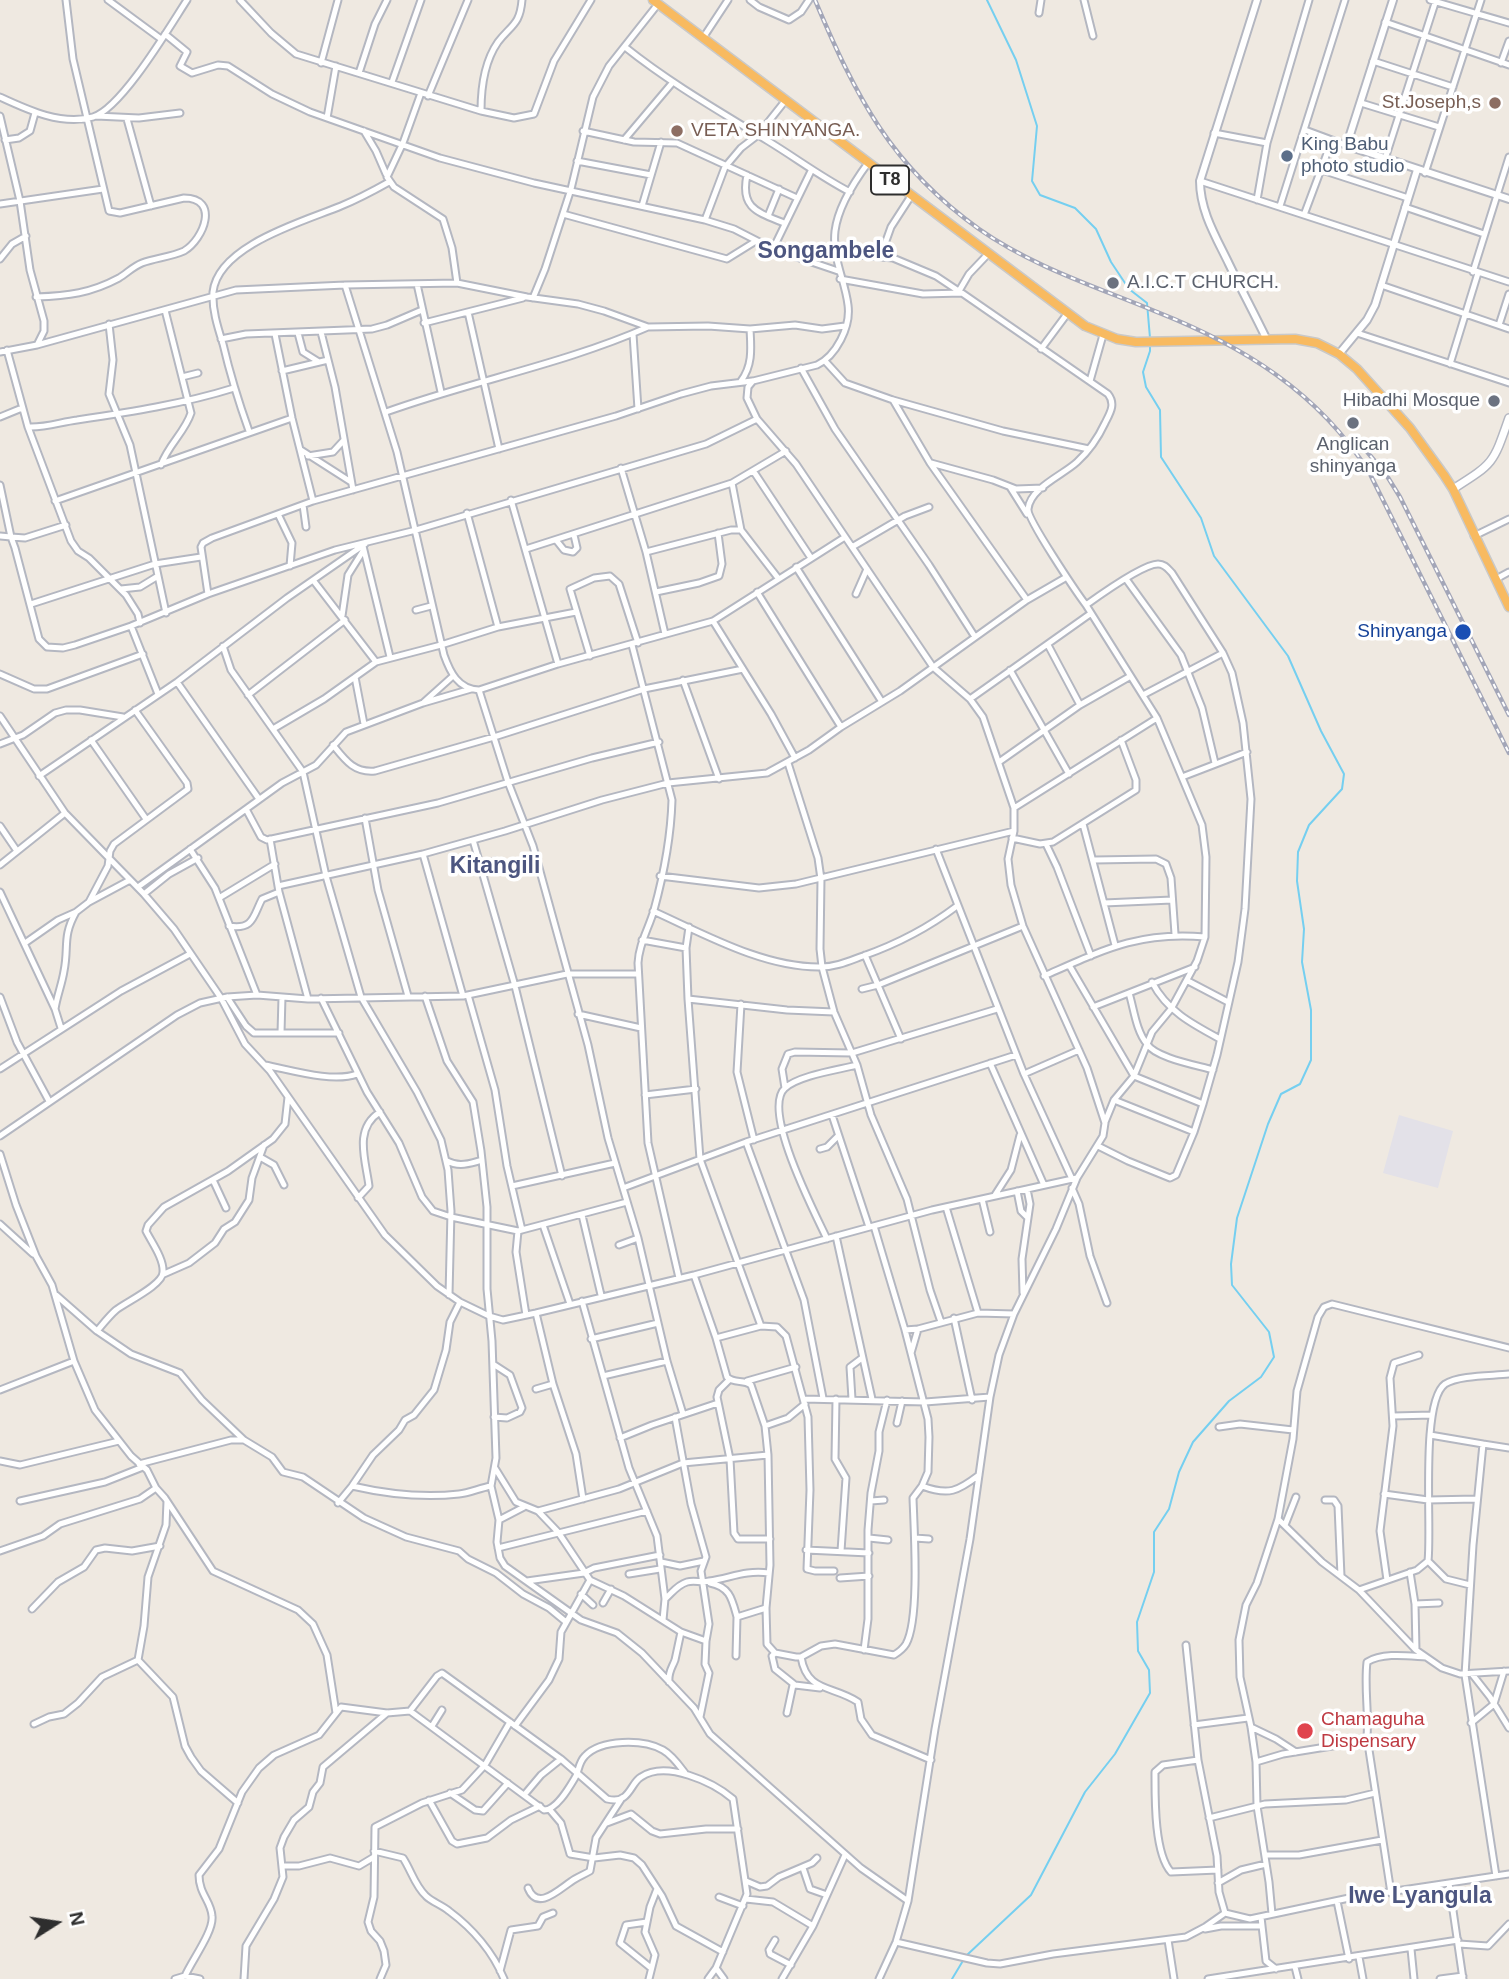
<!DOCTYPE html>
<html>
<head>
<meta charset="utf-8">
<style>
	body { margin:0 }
	#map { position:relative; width:1509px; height:1979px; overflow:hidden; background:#efe9e1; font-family:Arial,sans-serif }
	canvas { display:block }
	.north { position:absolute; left:21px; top:1888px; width:70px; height:70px; -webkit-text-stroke:5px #fff; paint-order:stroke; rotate:78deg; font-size:19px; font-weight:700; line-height:28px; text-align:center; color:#2e2e2e }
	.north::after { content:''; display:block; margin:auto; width:24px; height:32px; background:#2e2e2e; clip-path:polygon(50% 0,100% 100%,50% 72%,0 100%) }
</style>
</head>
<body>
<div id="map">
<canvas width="1509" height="1979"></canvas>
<div class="north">N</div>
</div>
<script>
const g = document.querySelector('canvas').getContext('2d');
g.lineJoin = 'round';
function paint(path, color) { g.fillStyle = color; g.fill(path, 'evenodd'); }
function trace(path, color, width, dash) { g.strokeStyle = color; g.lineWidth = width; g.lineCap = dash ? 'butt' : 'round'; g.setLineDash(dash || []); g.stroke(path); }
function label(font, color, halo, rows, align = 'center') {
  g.font = font + ' Arial,sans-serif'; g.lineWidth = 7; g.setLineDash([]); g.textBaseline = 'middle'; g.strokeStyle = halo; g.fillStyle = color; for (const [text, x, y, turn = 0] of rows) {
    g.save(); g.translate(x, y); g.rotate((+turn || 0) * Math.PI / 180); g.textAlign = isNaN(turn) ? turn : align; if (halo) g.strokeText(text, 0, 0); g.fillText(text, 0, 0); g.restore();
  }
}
paint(new Path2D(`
	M1399,1115L1453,1131L1438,1188L1383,1173Z`), '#e3e1e8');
trace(new Path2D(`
	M987,0L1016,60L1037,126L1032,181L1040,195L1075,208L1096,229L1111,262L1129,289L1147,303L1150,338
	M967,1955L1031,1895L1085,1792L1115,1754L1150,1693L1149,1670L1138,1651L1137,1622L1154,1572V1532L1169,1509L1179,1472L1193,1442L1229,1401L1261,1377L1274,1357L1269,1332L1232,1285L1231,1264L1237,1218L1268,1124L1281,1094L1300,1084L1311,1060V1010L1302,962L1304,929L1297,881L1298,852L1309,825L1342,789L1344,774L1321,731L1288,656L1214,556L1201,518L1161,457L1160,410L1146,387L1143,372L1150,351V344
	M952,1979L964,1959`), '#75cff0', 2);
const minor = new Path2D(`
	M108,0L161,39
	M240,0L271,33L296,54L481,111L514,118L534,114L554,61L591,0
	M750,0L759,7L789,20L801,12L809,0
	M1084,0L1093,36
	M1430,0L1509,23
	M1039,13L1041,0
	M1385,22L1509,65
	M165,34L187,52L180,66L192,73L218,65L228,66L272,94L310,112L440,158L534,183L705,220L734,229L773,249L838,271
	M703,38L728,0
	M625,47C670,83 719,111 768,141C796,158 821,177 850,192
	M1373,61L1453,87
	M321,63L338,0
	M1501,63L1509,41
	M359,73L375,24L387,0
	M392,82L421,0
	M421,93L403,143L387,177L394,187L443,219L452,248L457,283
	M428,96L468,0
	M0,97C28,110 62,126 93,117C122,108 170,26 187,0
	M1361,103L1439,127
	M481,111C481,88 484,62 498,42C511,25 520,25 522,0
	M0,116L20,201L30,270L44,321V331L37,345
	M96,116L139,118L180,113
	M327,118L336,66
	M127,119L151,206
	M1305,130L1348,146
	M364,131L376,151L386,174
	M583,131L634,142L677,143L797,198
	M1214,133L1267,143
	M5,140L19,138L30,131L35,113
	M624,140L673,82
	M1385,159L1436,0
	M577,161L651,175
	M868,163C854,182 838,207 835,231C832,258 845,280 848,305C851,327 836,356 817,365L753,381L748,387L747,398L757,419L796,464L933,667L970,699L983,717L1014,808V831L1008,859L1011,885L1023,926L1087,1068L1105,1123L1103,1136L1077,1178L1056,1229L1014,1314L999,1355L990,1397L970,1539L935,1729L908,1901L896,1942L879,1979
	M1322,170L1408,198
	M1425,173L1481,0
	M747,175C740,208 757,212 784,223
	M1200,181L1509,282
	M1257,200L1267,143L1309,0
	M0,204L103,189
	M642,206L661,142
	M1280,206L1345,0
	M1405,207L1484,234
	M563,214L727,259L756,241
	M1304,215L1332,140
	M768,216L779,189
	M705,220L725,167L741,148L758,135L785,101
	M773,249L811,171
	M835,253L893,258L936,276L960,292
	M881,255L891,227L911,196
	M0,259L12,244L26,236
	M1473,272L1509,157
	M840,279L923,294L962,293L1108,394C1116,404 1110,413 1105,423C1098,438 1089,451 1077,462C1063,475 1030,488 1028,509C1027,519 1077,593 1086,605
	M417,284L441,392
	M345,285L397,452L444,655C450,672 458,689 479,690L558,664L713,621L845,537
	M1381,285L1509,329
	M959,291L969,274L988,254
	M36,297C68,296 91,293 119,278C127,273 134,266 142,263C155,258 171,257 184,251C204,239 220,198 184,198L120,213L109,211L73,59L66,0
	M533,298L545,269L571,189L593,97L609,66L658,4
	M468,312L499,449
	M424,323L523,298
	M109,324L113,360L109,394L130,445L166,613
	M1499,325L1509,294
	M321,332L335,387L353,490
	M298,333L303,352L319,362
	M1357,333L1509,383
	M275,334L292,418L313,501
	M633,334L638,409
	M221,339L246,334L372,329L387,325L422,310
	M1041,349L1067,314
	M7,350L28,427L71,541L78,551L89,558L126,595L138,614L140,623
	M0,352L37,345L236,290L345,285L457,283L527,297L578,304L604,311L648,327L708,326L750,329L795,325L822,329L845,326
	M825,361L845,383L893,400L1003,431L1089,449
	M1450,364L1478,273
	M801,368L835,429L929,565L975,637
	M282,371L328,360
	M182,377L198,373
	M741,381C753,365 751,348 750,329
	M1090,381L1103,335
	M386,412C472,381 564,364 648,327
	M0,417L22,408
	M28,427C45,428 61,422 77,420C130,412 183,404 234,388
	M249,431C239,403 230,374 223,344C218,328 212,310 213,292C218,245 305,221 341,206C358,199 373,191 389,182
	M301,450L351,482
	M308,456L333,452L344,440
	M931,463L993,480L1016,489L1043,488
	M161,465C168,445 185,432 191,413L165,310
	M621,468L646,552L665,634
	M754,472L811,558
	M732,483L741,530
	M0,485L11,537L25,538L66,525
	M1010,487L1027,514
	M511,500L558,664
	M55,501L292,418
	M303,505L306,527
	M467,513L498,627
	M278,514L292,543L290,566
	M0,536L11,537L15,548L39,639L47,647L63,648L75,645L131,626L208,594L335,550L416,530L706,444L757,419
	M1474,536L1509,519
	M556,540L564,550L573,552L577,548L574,535
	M363,546L390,657
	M852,547L905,516L929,507
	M526,549L732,483L786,451
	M646,552L731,530H741L778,578
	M796,567L882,702
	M1126,579L1181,655L1202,708L1215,763
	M1496,579L1509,572
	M313,580L376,662
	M121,589L140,587L158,576
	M656,592L699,583L719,576L722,564L718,533
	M757,592L841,727
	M208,594L201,547L203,543L212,538L313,501L616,416L681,394L711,386L752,381
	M856,594L867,569
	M1027,600L1065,578
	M31,604L155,564L201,557
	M416,610L431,606
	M342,616L348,575L363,551
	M713,621L771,714L795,758
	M131,626L158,694
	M632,645L672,800C671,834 663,877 654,910C649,928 639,943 638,963L648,1143L679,1278
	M1048,645L1080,705
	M223,646L231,670L303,772L326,876L361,997L417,1092L441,1140L448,1170L451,1211L449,1295
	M590,656L570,589L594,578L610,576L619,584L638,643
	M1010,670L1069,774
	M0,674L34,689H47L143,654
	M355,677L364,724
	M683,680L719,779
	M177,682L259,799
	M479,690L508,782L533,846L588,1045L608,1138L638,1238L667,1361L683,1414
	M248,695L345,620
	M1143,695L1223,653
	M970,699L1090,614
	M424,702L453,676
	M0,716L65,813L144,894L174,929L221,998L245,1044L270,1071L385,1235L437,1286L460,1302L489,1316L503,1320L536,1313L694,1275L932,1210L1077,1178
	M273,729L324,699L376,662L441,645L498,627L576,612
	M91,740L146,819
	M0,744L23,735L55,713L66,710H80L123,717
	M333,745C345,760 354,773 375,771L494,737L644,689L743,669
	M999,762L1080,705L1129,677
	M788,763L818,858L821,879L820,949L822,967L834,1012L857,1065L871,1115L907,1199L930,1290L941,1322
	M39,776L177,682L287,598L365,544
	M1182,777L1247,752
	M1014,808L1157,718
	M246,809L261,837L267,840L438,803L592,758L659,742
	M365,818L378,890L408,996
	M1083,824L1115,945
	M0,826L17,851
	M1012,838L1040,844L1053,842L1136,790V780L1121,740
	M270,839L279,892L308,999
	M473,840L515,986L562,1176
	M1046,844L1057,867L1091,956
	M190,849L215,888L257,995
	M936,849L1024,1074L1072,1179
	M423,854L463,996
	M1094,860L1156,859L1166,864L1171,878L1175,934
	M0,865L65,813
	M480,866L495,861
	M660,876L759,888L796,884L1014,831
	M278,886L423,854L505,831L602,800L668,783L767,773L809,750L841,727L900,691L1027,600L930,463L893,400
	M138,887L282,783L316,765L346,732L423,703L471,689
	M0,892L55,1009L61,1028
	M144,894L169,874L198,858
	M219,898L275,864
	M89,902L108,866L110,851L114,844L188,789L187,783L135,710
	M1104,903L1172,900
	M653,911C704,934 764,968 821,967C836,967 849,961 863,956C897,944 928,928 957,906
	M229,926C254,930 253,916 262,899L279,892
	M689,927L686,948L688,999L700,1159L761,1326
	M642,940L686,948
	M25,943L58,920L76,912L89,902L130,880
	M865,955L901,1039
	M1069,965L1134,1076L1203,1104
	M1044,976C1103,950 1139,931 1205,937
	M1188,981L1228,1002
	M1152,982C1167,1011 1192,1024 1220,1039
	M862,989L878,985L1023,926
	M1129,993C1134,1009 1136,1031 1147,1044C1156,1058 1196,1065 1213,1070
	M468,995L495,1090L507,1166L522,1230
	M425,996L447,1061L473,1102L481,1151L487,1207V1289L492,1341L496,1458L491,1486L499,1520L497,1542L500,1558L505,1566L581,1620L617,1633L642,1653L694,1708L710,1734L861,1868L908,1901
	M0,997L17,1042L49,1101
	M227,997L246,1026L254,1033H339
	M321,998L367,1092L399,1143L422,1197L433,1211L451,1217L518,1231L627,1202
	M688,999L787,1010L834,1012
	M741,1004L737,1072L754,1140
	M1093,1007L1195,967
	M55,1009C57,996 62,984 64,971C69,946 62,937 76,912
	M578,1014L641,1028
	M281,1033L282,997
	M990,1063L1044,1185
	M265,1065C291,1070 333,1083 357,1074
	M0,1069L121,991L190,954
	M1024,1074L1079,1050
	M785,1088L782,1069L788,1054L795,1052L852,1053L997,1009
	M645,1095L696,1089
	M1114,1100L1194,1132
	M832,1115L869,1227
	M0,1136L177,1015L200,1003L227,997L257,995L308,999L463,996L567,974H638
	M746,1142L804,1300L823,1398
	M1098,1146L1128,1161L1170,1178L1176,1175L1194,1132L1203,1104L1217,1055L1238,962L1245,909L1251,799L1243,723L1232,673L1223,653L1172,573C1168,569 1165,564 1158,564C1143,564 1100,595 1086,605L1157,718L1202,825L1206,857L1205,937L1197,961L1171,1009L1152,1032L1134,1076L1114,1100L1105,1122
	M820,1149L827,1147L838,1136
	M0,1154L16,1205L36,1256L52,1285L74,1361L95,1410L131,1456L147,1470L156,1488L165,1498L213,1571L298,1610L313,1624L327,1655L336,1713
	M260,1157L274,1165L284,1185
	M447,1161C458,1167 470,1164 482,1160
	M213,1180L226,1208
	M512,1186L615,1163
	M623,1188L746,1142L1016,1055
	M1072,1188L1079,1204L1090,1256L1107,1303
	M1017,1191L1021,1211L1027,1217
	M995,1195L1011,1170L1020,1135
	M358,1198L369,1186C366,1161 353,1129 380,1112
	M982,1199L990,1232
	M946,1207L978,1313
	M582,1215L601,1295
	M0,1224L33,1254
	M543,1225L570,1304
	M518,1231L516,1252L526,1315
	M836,1236L872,1399
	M827,1239C815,1213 761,1110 785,1088C800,1075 838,1070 857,1065
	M619,1245L638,1238
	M164,1274L189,1263L215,1243L224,1229L235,1222L249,1200L252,1178L264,1145
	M694,1275L716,1338L727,1377C734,1384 744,1379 751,1385L765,1426L768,1455L770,1565L766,1608L767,1644L775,1653L796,1657H801L821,1646L835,1644L894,1655C899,1652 903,1649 906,1644C920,1619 914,1529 913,1498L922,1486L928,1472L929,1437L928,1419L905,1330L874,1226
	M1023,1293L1022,1259L1030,1204L1027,1189
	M56,1295L97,1331L131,1354L180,1373L202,1400L244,1440
	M582,1301L629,1468L657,1536L665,1599L663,1620
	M536,1313L553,1384L576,1454L583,1499
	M954,1318L972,1400
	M905,1330L918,1329L978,1313L1014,1314
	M97,1331C103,1324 109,1316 116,1310C126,1302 163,1285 163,1272C164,1259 152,1243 146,1231L148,1225L164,1207L228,1171L273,1139L285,1124L288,1097
	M716,1338L761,1326L777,1327L786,1336L808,1417L810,1490L807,1569L815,1571H834
	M591,1339L658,1323
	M911,1353L918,1329
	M493,1364L510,1375L522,1408L520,1412L507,1418L494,1417
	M603,1376L667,1361
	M729,1380L719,1390L717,1397L730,1459L734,1533L738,1539H770
	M747,1381L796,1367
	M536,1389L553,1384
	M0,1390L74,1361
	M804,1399L925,1402L990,1397
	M836,1399L835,1459L846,1478L841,1551
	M852,1399L850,1367L862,1358
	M1393,1416L1432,1415
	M675,1417L691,1504L706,1557L701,1571L709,1624L706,1641
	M897,1423L902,1401
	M765,1426L788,1418L805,1404
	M1219,1427L1240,1424L1293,1430
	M1430,1435L1483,1444
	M620,1438L652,1425L718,1403
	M0,1461L20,1465L119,1441
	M139,1464L231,1440H244L272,1457L283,1472L303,1477L364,1518L406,1537L459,1551L468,1559L496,1573L523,1594L549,1608L566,1622
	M495,1468L516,1502L538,1511L558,1532L590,1580L624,1596L681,1632L706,1641L705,1664L709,1673L700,1717
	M352,1486C387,1494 424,1498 459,1494C469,1493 480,1488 491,1486
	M922,1486C949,1496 958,1491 979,1475
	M1384,1494L1428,1500L1476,1499
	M1325,1500H1334L1338,1506L1341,1576
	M20,1501L105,1482L143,1467
	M871,1501L884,1500
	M338,1503L352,1486L373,1455L399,1430L405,1420L414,1415L434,1390L446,1350L450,1322L460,1302
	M538,1511L619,1489L683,1463L768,1455
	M1278,1519L1322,1562L1359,1590L1416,1650L1442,1668L1460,1674L1509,1671
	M499,1520L524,1507
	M1285,1525L1296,1497
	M869,1538L888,1540
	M915,1538L929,1539
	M498,1548L647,1511
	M806,1550L869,1553
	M0,1551L43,1536L60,1524L140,1499L156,1488
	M1428,1561L1446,1579L1470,1585
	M661,1562L680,1566L704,1561
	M1410,1572L1415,1604L1416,1650
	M629,1574L660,1569
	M840,1578L869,1576
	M1387,1580L1380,1531L1393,1426L1390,1378L1394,1363L1419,1355
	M527,1581L584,1573L594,1568L660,1555
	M710,1583C730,1587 732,1599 737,1617L766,1608
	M1359,1590L1417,1570L1428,1561C1432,1528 1420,1402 1445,1384C1459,1375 1492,1376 1509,1374
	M581,1594L593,1605
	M665,1599C672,1593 677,1585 687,1582C694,1580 702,1583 709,1581C731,1578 744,1570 769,1573
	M603,1603L611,1589
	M1415,1604L1439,1603
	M32,1609L58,1582L84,1567L96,1550L105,1548L132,1551L160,1546
	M1186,1645L1198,1760L1217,1856L1219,1892L1225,1913
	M864,1650L868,1619V1530L871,1493L879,1451V1432L887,1400
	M775,1653L772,1656L775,1669L795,1685L820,1688
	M736,1656L737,1617
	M801,1657C807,1693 833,1685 858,1702L861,1719L872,1735L931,1760
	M138,1660L173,1697L185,1746L191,1757L201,1771L238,1803
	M1472,1674L1490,1697L1509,1728
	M669,1682C668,1672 672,1668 675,1660C677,1651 679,1641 681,1632
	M410,1711L544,1810C557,1810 570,1786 576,1776C579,1769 579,1762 585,1756C601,1739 643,1739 663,1750C672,1755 679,1765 685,1773
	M787,1713L793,1685
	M1471,1723L1494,1704L1504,1671
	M34,1724L49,1717L64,1714L78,1703L102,1677L138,1660L144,1626L148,1577L166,1525L167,1501
	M1194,1725L1248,1718
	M432,1726L442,1710
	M515,1726L549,1680L559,1659L561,1632L590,1580
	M1251,1727L1276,1739L1296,1752
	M1367,1737L1391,1893
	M1198,1760L1163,1765L1155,1772C1155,1797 1154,1853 1171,1872L1218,1870
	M1256,1762L1283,1754L1363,1741L1367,1737C1369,1712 1364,1687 1367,1662C1383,1652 1409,1656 1426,1657
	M450,1793L475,1810L483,1811L508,1783
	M525,1794L541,1775L561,1759
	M429,1800L452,1841L457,1844L487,1838L511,1820L540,1806
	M550,1810L561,1823L570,1854L594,1858L620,1855L634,1858L642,1865L662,1896L676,1926L723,1952
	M1209,1818L1265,1804L1346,1800L1375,1793
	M607,1823L631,1814L652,1831L660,1834L706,1829H738
	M374,1851L403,1858C411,1870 415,1886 426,1896C432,1902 442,1905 449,1911C472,1928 493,1952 504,1979
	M1266,1855H1299L1382,1840
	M283,1866H299L330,1858L359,1866L374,1857
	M803,1868L810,1889L827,1895
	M1496,1876L1465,1675L1473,1545L1483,1444L1509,1448
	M746,1881L760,1887L767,1886L779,1877L812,1863L817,1858
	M1218,1883L1241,1870L1266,1864
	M1449,1883L1463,1979
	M528,1888C538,1913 561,1887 575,1879C580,1876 585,1874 590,1871L596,1838L622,1798
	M719,1897L743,1906
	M746,1899L773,1902L813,1926
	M1337,1901L1349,1959
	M1272,1914L1269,1882L1257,1806L1256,1762L1251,1727L1240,1677L1239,1640L1246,1605L1257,1583L1278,1519L1293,1439L1297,1391L1318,1317L1324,1307L1332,1304L1509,1348
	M1261,1917L1266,1961L1276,1969
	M647,1922L626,1925L620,1943L651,1968
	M1205,1929L1221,1926H1261
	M775,1940L769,1950L770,1954L791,1965
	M1168,1940L1174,1979
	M896,1942L987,1963L1000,1964L1053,1954L1186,1937L1205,1927L1225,1913L1250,1919L1349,1898L1509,1874
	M1459,1944L1488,1946L1509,1924
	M1411,1949L1414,1979
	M1359,1957L1363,1979
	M1295,1967L1298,1979
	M716,1968L724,1979
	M500,1971L511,1930L538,1926L543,1917L553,1913
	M185,1976C192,1960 214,1931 212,1916C211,1901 199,1894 199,1875L219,1849L242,1792L259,1768L274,1755L319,1735L341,1707L387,1713L410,1711L437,1676L442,1673L561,1759L607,1799C630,1805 630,1783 641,1777C666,1760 713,1782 733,1799L747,1894L716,1968L708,1979
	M175,1979L185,1976L200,1979
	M244,1979L246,1946L274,1899L283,1877L280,1848L284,1837L294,1820L309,1807L313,1792L320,1783L323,1767L387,1713
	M380,1979L386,1965L384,1951L380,1941L371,1931L368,1922L374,1897L375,1827L422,1803L462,1790L485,1765L510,1722
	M649,1979L655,1955L645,1932L650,1907L657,1889
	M782,1979L813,1926L845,1855
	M1208,1979L1458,1940
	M1440,1979L1463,1976`);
const tertiary = new Path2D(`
	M1257,0L1200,181C1200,211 1216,237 1229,264C1241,289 1254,313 1266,338
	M1393,0L1348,141V146L1509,199
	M1339,354L1367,320L1375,305L1417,170`);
const secondary = new Path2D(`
	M1453,489C1494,463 1493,464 1509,418`);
const trunk = new Path2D(`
	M653,0L1085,326L1117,339L1136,342L1295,339L1317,343L1339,354L1357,369L1410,428L1444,475L1453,489L1509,607`);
trace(minor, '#b4b7c1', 9);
trace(tertiary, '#b4b7c1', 10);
trace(secondary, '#b4b7c1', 10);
trace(trunk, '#c9c9c9', 11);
trace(minor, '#fff', 5);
trace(tertiary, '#fff', 6);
trace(secondary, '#fff', 7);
trace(trunk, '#f8ba60', 8);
const rail = new Path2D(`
	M815,0C856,97 891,166 979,229C1033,267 1097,287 1157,312C1243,346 1318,392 1369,472L1509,753
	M1364,448L1387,476L1400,497L1509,715`);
trace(rail, '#a3a6b8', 4.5);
trace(rail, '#fff', 2, [5]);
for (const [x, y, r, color] of [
	[1495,103,7,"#8d6e63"],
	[677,131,7,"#8d6e63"],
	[1287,156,7,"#5c6f8a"],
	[1113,283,7,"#6b7280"],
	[1494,401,7,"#6b7280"],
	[1353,423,7,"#6b7280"],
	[1463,632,9,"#1a4fb4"],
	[1305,1731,9,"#e0444e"]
]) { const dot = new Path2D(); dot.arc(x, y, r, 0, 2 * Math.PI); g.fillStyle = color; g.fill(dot); trace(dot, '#fff', 2.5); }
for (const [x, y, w] of [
	[890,180,38]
]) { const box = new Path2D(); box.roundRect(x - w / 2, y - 14.5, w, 29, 5); g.fillStyle = '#fff'; g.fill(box); trace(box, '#2e2e2e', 2); }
label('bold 18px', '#2e2e2e', null, [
	["T8",890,180]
]);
label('19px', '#785e54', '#fff', [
	["St.Joseph,s",1481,103],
	["VETA SHINYANGA.",691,131,"left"]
], 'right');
label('19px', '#4e5e75', '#fff', [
	["King Babu",1301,145],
	["photo studio",1301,167]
], 'left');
label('19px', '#5b616d', '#fff', [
	["A.I.C.T CHURCH.",1127,283],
	["Hibadhi Mosque",1480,401,"right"],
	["Anglican",1353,445,"center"],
	["shinyanga",1353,467,"center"]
], 'left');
label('19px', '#164399', '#fff', [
	["Shinyanga",1447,632]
], 'right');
label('19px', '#be3a42', '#fff', [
	["Chamaguha",1321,1720],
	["Dispensary",1321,1742]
], 'left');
label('bold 23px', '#4d5680', '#fff', [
	["Songambele",826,252],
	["Kitangili",495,867],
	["Iwe Lyangula",1420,1897]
]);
</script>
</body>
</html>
